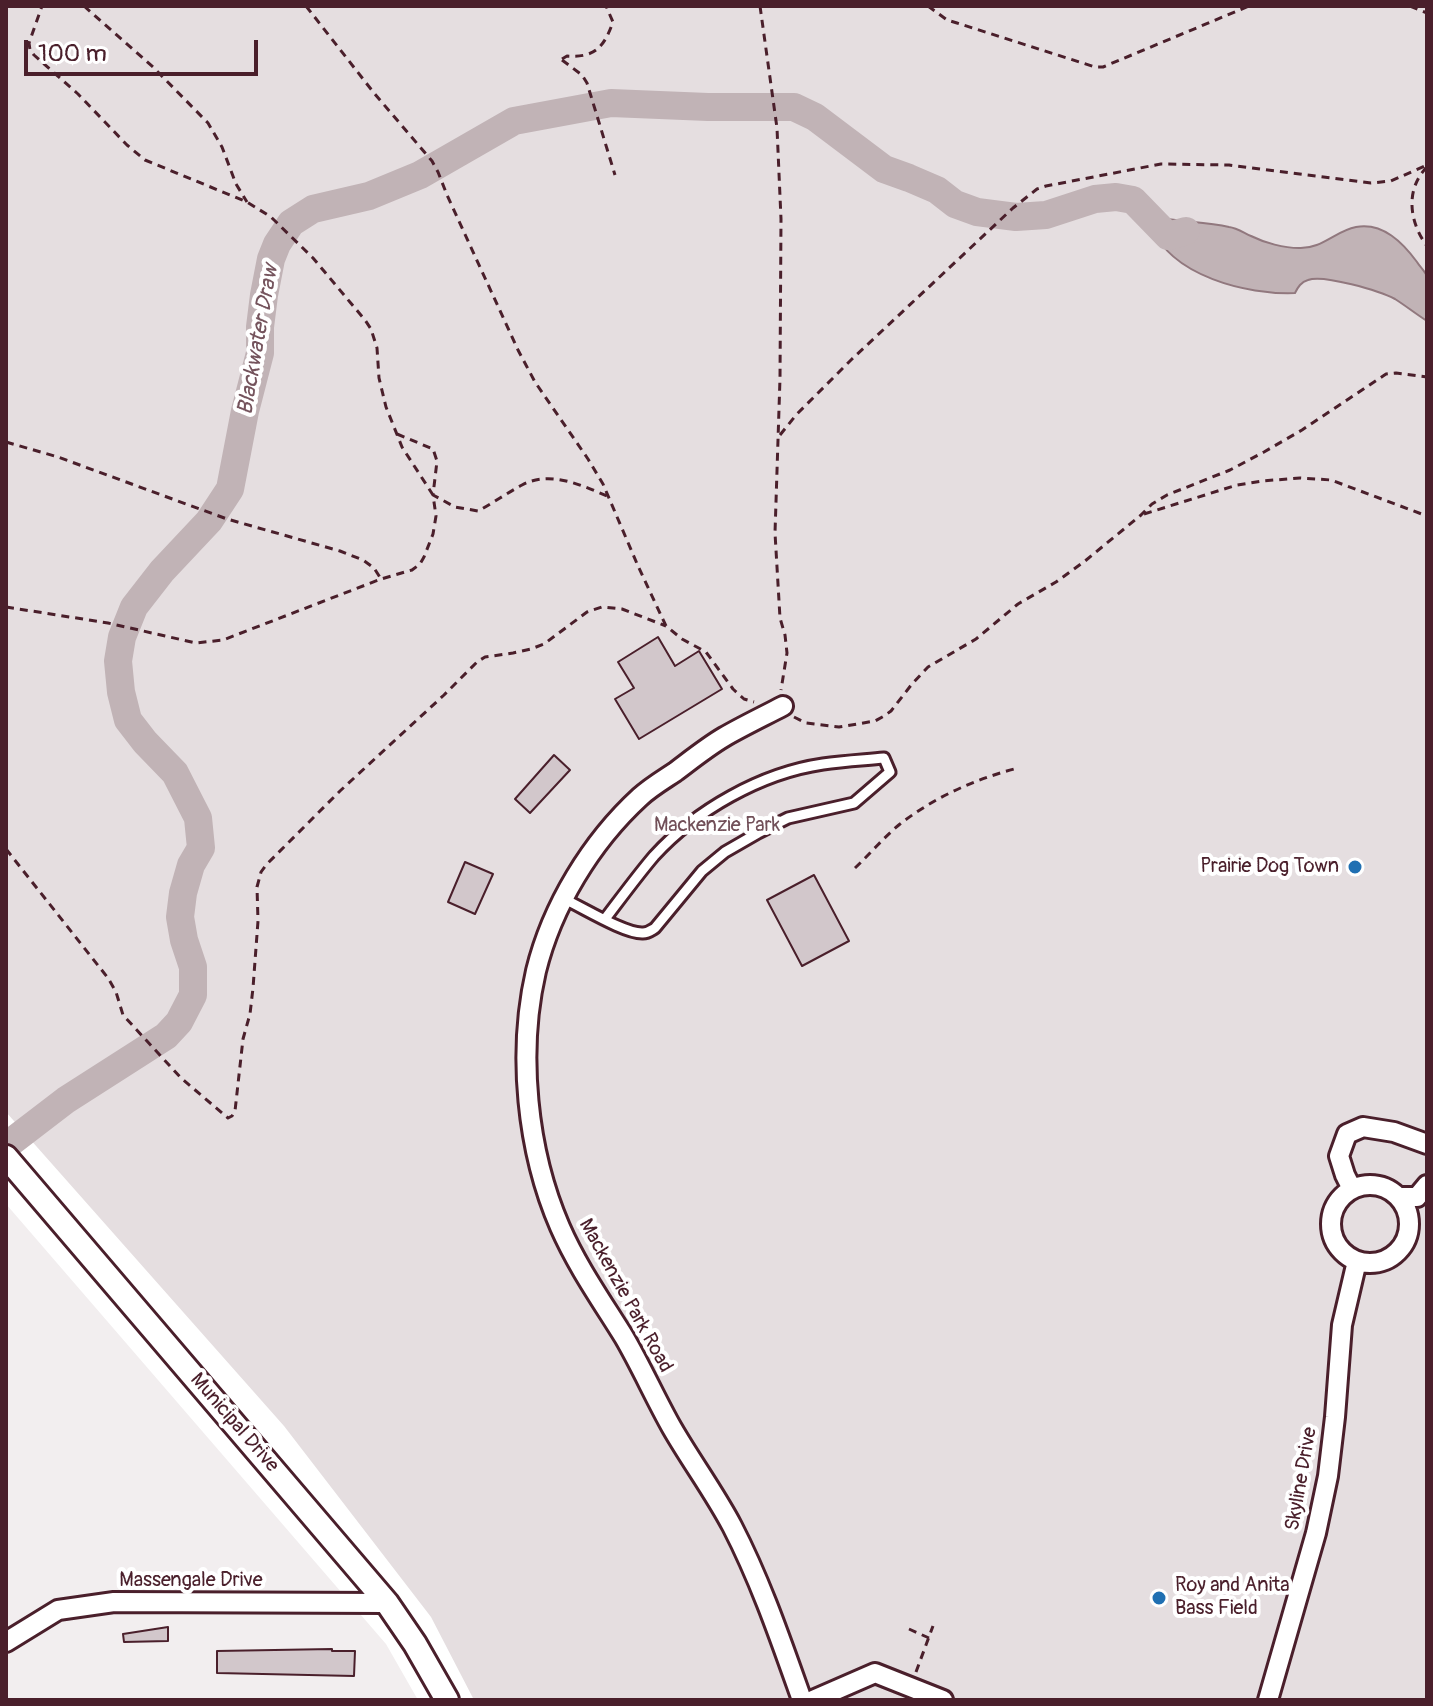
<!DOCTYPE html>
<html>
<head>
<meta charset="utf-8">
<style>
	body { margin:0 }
	#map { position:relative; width:1433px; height:1706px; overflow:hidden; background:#fff; font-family:Pangolin,sans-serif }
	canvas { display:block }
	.frame { position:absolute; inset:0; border:8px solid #4a1f2b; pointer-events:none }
	.scale { position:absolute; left:24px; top:40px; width:234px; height:36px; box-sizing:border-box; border:4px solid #4a1f2b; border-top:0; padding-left:10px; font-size:24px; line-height:28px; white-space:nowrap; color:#4a1f2b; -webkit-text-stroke:6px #fff; paint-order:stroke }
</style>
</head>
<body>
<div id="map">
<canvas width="1433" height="1706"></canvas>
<div class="frame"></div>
<div class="scale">100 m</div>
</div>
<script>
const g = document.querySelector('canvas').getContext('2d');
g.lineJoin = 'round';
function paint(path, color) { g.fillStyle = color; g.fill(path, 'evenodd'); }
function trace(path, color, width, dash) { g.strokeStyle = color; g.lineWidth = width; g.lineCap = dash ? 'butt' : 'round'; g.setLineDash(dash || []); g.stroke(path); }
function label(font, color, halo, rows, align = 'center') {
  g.font = font + ' Pangolin,sans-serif'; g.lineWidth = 8; g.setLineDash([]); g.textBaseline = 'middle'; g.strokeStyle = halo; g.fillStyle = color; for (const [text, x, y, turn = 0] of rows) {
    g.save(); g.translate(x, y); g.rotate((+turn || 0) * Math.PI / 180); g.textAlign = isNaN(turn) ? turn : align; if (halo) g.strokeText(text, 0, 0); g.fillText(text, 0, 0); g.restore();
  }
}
paint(new Path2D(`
	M6,1204L386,1644L418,1700H6Z`), '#f2eeef');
paint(new Path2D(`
	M6,6H1427V1700H474L431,1617L284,1426L6,1112Z`), '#e5dee0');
const water = new Path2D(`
	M1161,218C1183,222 1206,222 1229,227C1237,228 1244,233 1251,236C1265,243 1284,248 1299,248C1322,249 1335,231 1356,227C1383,222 1403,243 1417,262C1420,267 1426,272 1427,277C1430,289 1427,309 1427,321C1416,314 1406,306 1395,299C1380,291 1323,274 1308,280C1301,282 1298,287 1295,293C1247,295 1171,276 1152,227Z`);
paint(water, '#c1b3b6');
trace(water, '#91787e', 2);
trace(new Path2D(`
	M6,1146L66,1100L166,1036L179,1022L193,995V967L184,940L180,917L183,893L191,865L201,848L198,818L175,773L145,742L128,720L121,692L118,661L122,637L134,607L162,571L209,521L230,489L245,411L260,353V327L264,295L271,259L277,244L291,223L313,209L369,196L420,175L514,121L611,103L708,107H794L815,117L884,169L909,178L937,190L955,204L977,212L1016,217L1046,215L1095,199L1116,197L1133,200L1168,236L1186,231`), '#c1b3b6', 28);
const building = new Path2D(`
	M658,637L675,666L699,651L722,689L639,739L615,699L634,688L618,662Z
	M554,755L570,770L530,813L515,799Z
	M465,862L493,874L475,914L448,902Z
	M814,875L849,941L802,966L767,900Z
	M168,1627V1641L124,1642L123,1634Z
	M332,1649V1651H355L354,1676L217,1673V1651Z`);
paint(building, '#d2c7cb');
trace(building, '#4a1f2b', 2);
const service = new Path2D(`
	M564,899C582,907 625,934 643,933C648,933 650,931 655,928L702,871L725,852L758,833L788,818L854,803L890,772L884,758C863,760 843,761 823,764C761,773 696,810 654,856C637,876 621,898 605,919`);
const minor = new Path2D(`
	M783,706C764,716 743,726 724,737C707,747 691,760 675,772C663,780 651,787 640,797C591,842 552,906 536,971C517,1053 527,1151 560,1227C577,1266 601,1300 624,1337C641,1366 655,1398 672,1428C691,1461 714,1492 732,1526C761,1582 781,1641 802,1700
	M1331 1224a39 39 0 1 1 78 0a39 39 0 1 1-78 0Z
	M1352,1189L1345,1175L1339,1156L1347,1134L1363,1127L1394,1132L1427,1144
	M1399,1197H1417L1427,1185
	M6,1642L58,1610L114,1602L387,1603
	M813,1700L875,1673L943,1700
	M1268,1700L1316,1533L1328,1476L1335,1417L1342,1325L1357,1261`);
const tertiary = new Path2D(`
	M6,1157L387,1603L415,1644L447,1700`);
trace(service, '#4a1f2b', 15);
trace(minor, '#4a1f2b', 24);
trace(tertiary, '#4a1f2b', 28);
trace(new Path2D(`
	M84,6L153,67L208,123L222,147L236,184L247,202
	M306,6L374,93L432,161L438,172L447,195L518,350L535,382L588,459L603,484L638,566L666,626L682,639L706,652L733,689L744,699L754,702
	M760,6L777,128L781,219L780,378L775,533L780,618L785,635L787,653L781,690
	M928,6L947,20L957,23L1095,67H1103L1249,6
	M1410,6L1427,13
	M562,59L567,56C595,58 604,47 613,22L606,6
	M562,60L582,75L587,83L615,175
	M1427,167C1405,189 1409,222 1427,246
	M397,434L433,449L437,461L433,495L455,507L478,511C493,503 507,493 522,485C550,470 581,485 607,496
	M780,435L796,415L851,360L1013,208L1037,189L1046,186L1161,164L1229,165L1371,183L1391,181L1427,165
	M6,442L58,457L227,519L340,551L363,560L374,568L381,579
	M1144,514L1237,485L1262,481L1300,478L1331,480L1427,516
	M6,607L108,623L196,643L223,640L381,579L412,570L420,564L424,557L433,534L436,516L433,495L402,447L386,407L379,378L377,348L371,329L365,320L313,258L271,217L247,202L145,160L127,145L78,94L34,55L30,50L29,43L42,6
	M794,717L806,723L839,727L875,721L884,716L891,711L912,684L928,667L976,639L1018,604L1056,582L1085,561L1141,515L1152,504L1167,495L1230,470L1264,452L1302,430L1386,374L1396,373L1427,377
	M6,849L108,978L116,992L123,1015L181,1078L228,1118L232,1116L235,1111L243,1039L250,1014L253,988L258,921L257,887L261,872L266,865L340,791L444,695L477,662L485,657L513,653L531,649L544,644L587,612L602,607L622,609L666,626
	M855,868C870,854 884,837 900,824C935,797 975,779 1018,768
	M909,1629L929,1638
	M916,1672L933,1626`), '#4a1f2b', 3, [8, 6]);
trace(service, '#fff', 9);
trace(minor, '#fff', 18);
trace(tertiary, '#fff', 22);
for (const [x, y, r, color] of [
	[1355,867,8,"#1f6fb2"],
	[1159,1598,8,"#1f6fb2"]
]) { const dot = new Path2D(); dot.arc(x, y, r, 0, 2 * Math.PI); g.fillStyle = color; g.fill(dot); trace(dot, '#fff', 3); }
label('20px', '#714f58', '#fff', [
	["Mackenzie Park",717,826]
]);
label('20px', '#4a1f2b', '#fff', [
	["Prairie Dog Town",1339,867],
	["Roy and Anita",1175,1586,"left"],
	["Bass Field",1175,1609,"left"]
], 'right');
label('20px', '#4a1f2b', '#fff', [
	["Mackenzie Park Road",625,1296,61],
	["Municipal Drive",234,1423,49],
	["Skyline Drive",1302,1479,-80],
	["Massengale Drive",191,1581]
]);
label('italic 22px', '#74535c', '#fff', [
	["Blackwater Draw",259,340,-80]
]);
</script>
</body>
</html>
